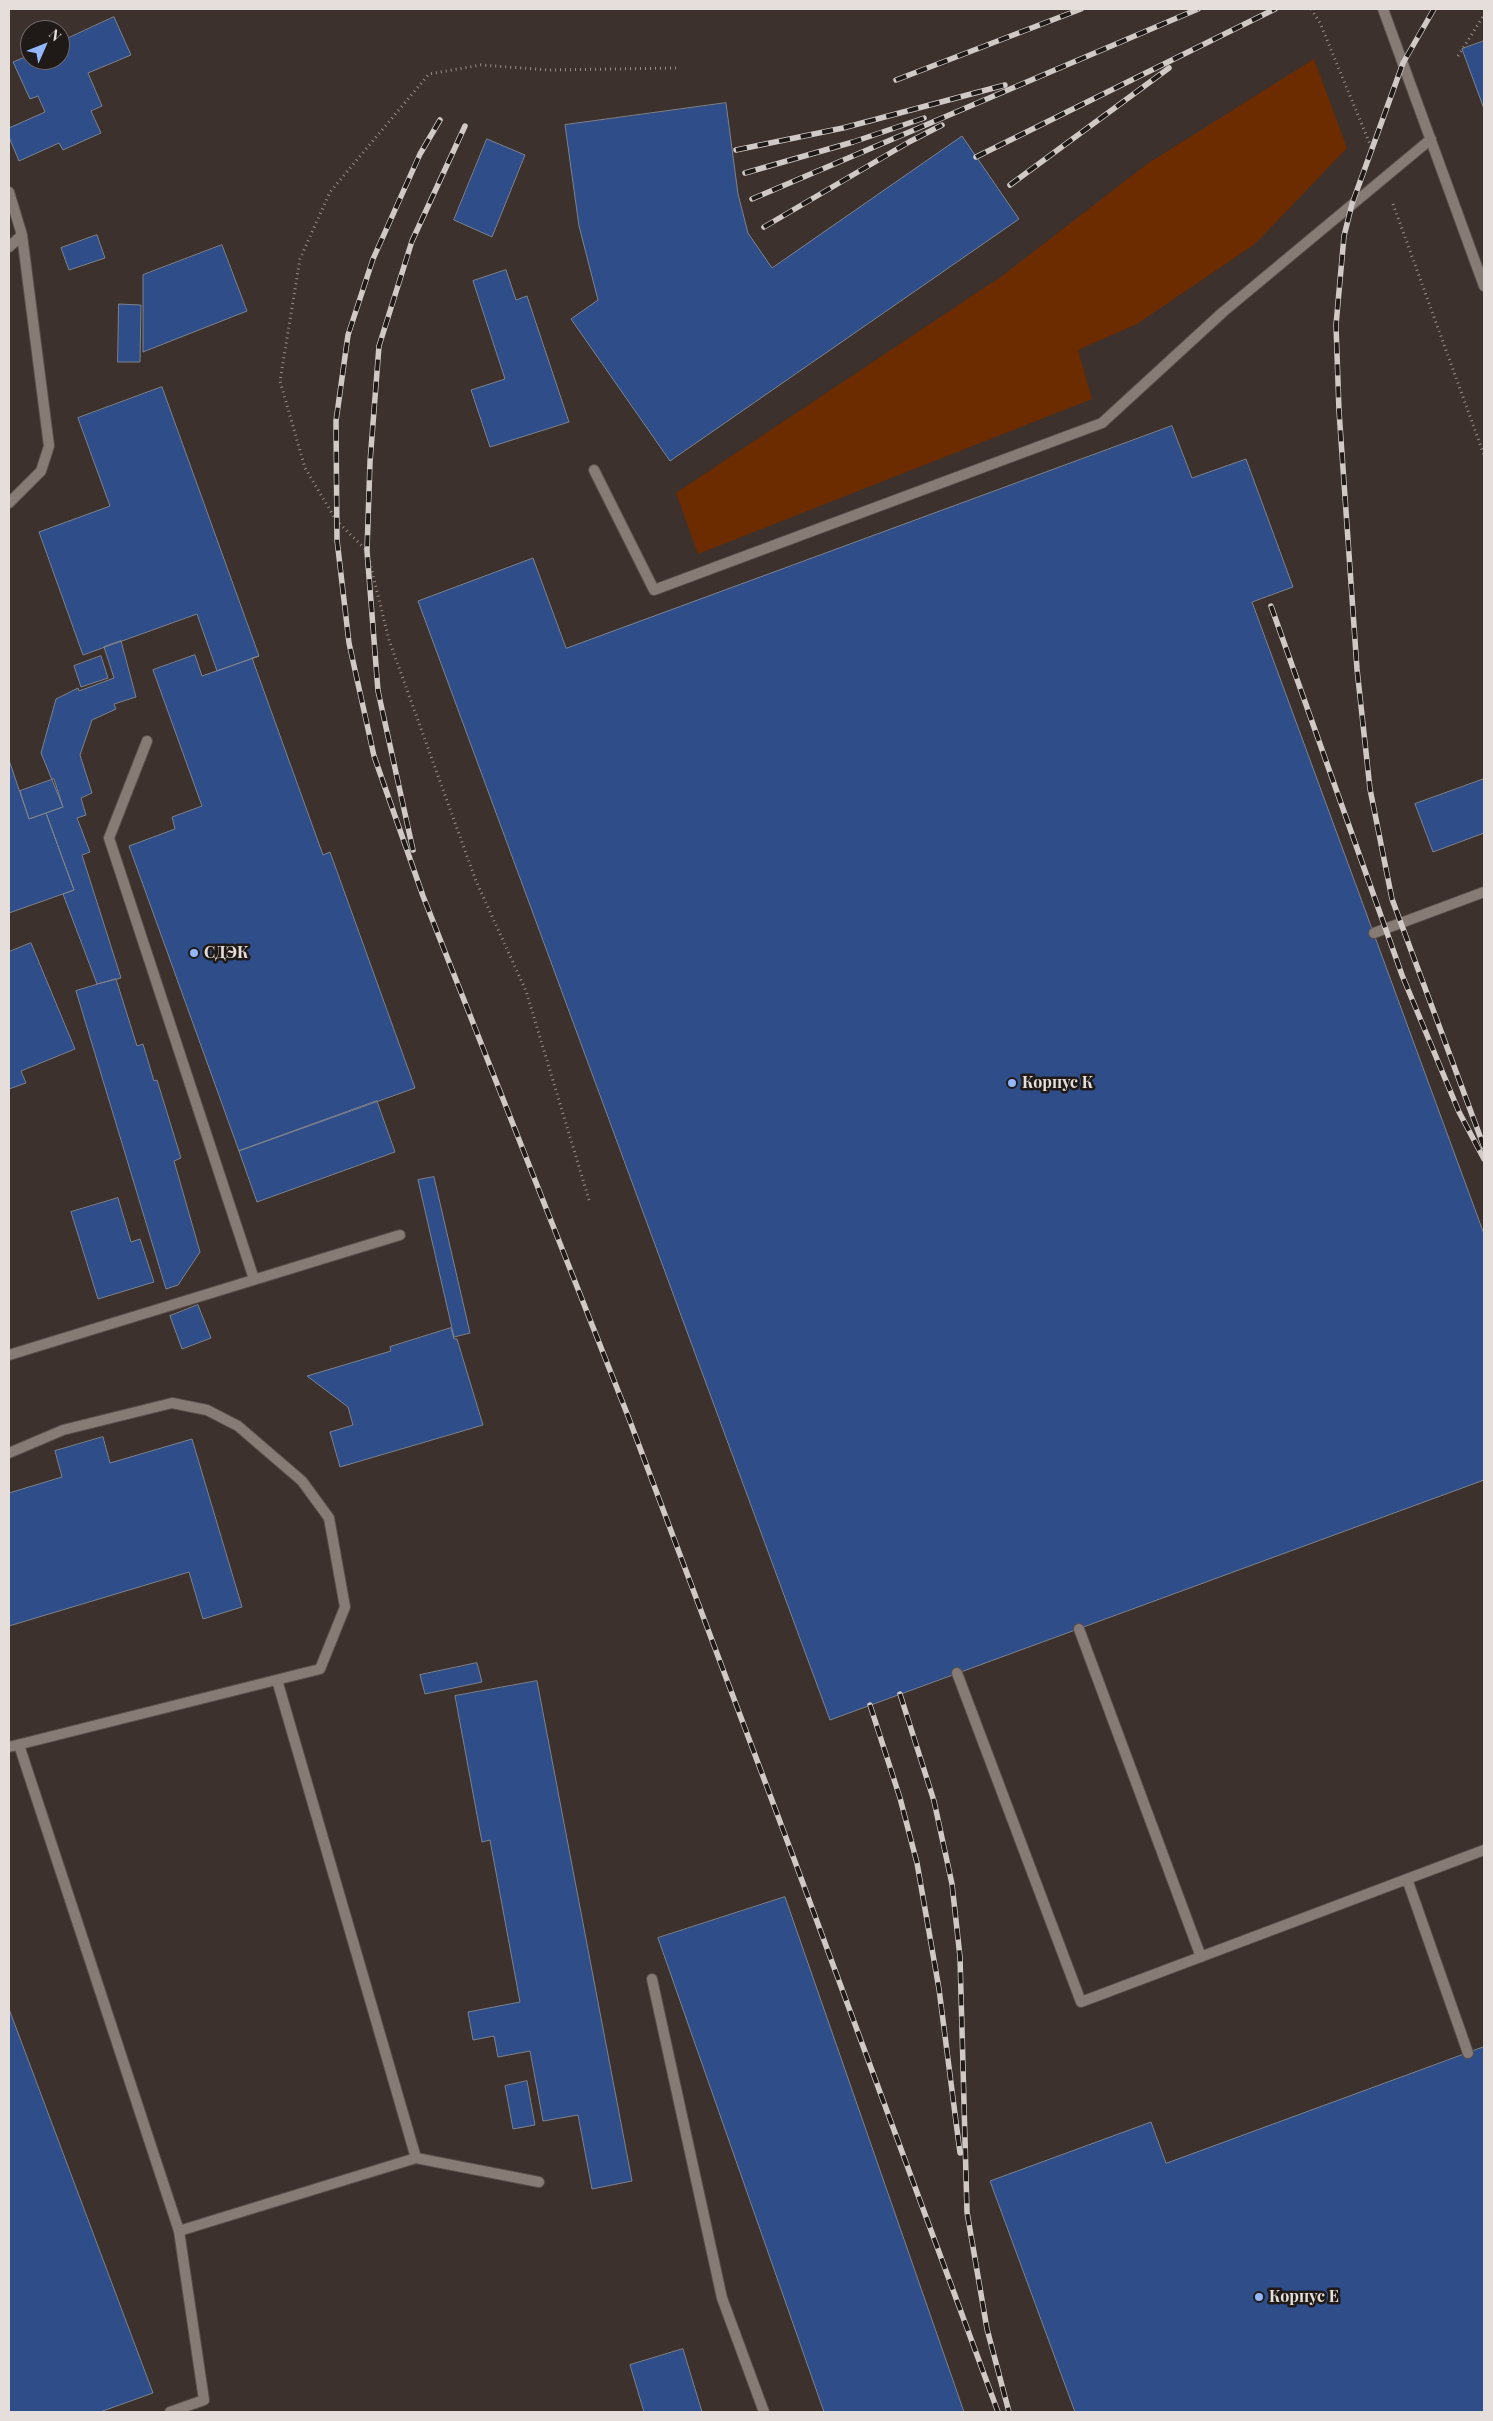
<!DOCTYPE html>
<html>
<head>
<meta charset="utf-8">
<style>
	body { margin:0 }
	#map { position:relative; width:1493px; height:2421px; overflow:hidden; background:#3c312c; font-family:"Playfair Display",serif }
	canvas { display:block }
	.frame { position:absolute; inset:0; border:10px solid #e5deda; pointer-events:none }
	.north { position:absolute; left:20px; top:20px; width:50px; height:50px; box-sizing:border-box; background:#1f1a18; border:1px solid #6e6866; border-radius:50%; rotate:46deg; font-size:14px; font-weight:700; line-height:20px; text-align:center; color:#e5deda }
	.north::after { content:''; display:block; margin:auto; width:18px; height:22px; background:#93b7fd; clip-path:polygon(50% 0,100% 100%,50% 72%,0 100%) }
</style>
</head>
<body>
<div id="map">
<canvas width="1493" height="2421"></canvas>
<div class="frame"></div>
<div class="north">N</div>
</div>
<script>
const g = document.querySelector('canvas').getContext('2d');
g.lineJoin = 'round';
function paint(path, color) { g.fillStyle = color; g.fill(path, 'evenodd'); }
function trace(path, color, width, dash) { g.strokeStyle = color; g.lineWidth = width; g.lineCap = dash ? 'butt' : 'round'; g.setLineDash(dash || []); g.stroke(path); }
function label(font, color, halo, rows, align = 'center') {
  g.font = font + ' "Playfair Display",serif'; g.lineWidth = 5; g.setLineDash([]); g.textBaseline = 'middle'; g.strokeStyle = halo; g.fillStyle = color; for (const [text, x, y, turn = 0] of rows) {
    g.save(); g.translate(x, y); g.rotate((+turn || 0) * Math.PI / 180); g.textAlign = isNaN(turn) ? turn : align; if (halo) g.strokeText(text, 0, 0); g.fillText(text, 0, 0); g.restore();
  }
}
paint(new Path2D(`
	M1314,59L1347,148L1255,244L1137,324L1078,350L1092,399L698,554L676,493L1002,276L1147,164Z`), '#6c2c00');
const building = new Path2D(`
	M114,17L131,55L88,73L102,106L91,111L101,133L63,150L59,143L19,161L9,137V128L45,112L38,96L30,99L13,62L30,55V60H60V42Z
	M1484,41V109L1462,49Z
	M726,103L738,194L748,233L772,268L962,136L1019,219L670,461L571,319L598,300L579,226L565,125Z
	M487,139L525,155L492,237L454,220Z
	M97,235L105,258L69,270L61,248Z
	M222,245L247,311L143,352V275Z
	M506,270L516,300L527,296L569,422L490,447L471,390L505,379L473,281Z
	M119,304L141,305L140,362H118Z
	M162,387L259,656L217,671L197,614L83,655L39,532L110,506L78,418Z
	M1172,426L1192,478L1246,459L1293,587L1252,602L1484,1234V1480L830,1720L418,601L533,558L566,648Z
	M121,641L136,697L114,704L116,709L92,720L80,755L92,793L81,798L86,815L77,818L90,852L82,855L121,978L97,984L63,894L74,890L46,813L63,807L41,753L56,699L78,688L79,691L114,678L104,647Z
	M195,655L202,676L259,656L252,658L323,855L330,852L415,1088L239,1151L129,846L175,829L172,817L202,806L153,670Z
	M101,656L108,678L81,687L74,666Z
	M9,760L29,819L46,813L74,890L9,913Z
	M54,779L63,807L29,819L20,791Z
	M1484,779V833L1433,852L1415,804Z
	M31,943L75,1049L21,1071L26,1083L9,1089V952Z
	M116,979L137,1046L143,1044L154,1081L157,1080L181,1158L174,1161L200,1252L178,1285L166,1289L76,991Z
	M377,1101L395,1152L257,1202L239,1151Z
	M434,1177L470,1333L454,1337L418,1180Z
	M118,1198L131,1242L140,1239L154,1282L98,1299L71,1212Z
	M198,1305L211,1338L182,1349L170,1316Z
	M451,1328L454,1339H457L483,1425L340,1467L330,1432L353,1425L348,1407L307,1376L391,1351L390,1347Z
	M103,1437L110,1463L192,1439L242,1607L203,1619L189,1572L9,1626V1493L62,1477L55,1451Z
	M477,1663L482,1682L425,1694L420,1675Z
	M537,1681L632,2181L592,2189L578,2115L543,2121L530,2051L498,2057L494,2036L473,2040L468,2012L520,2002L490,1840L482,1842L455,1696Z
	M785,1897L964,2412H824L658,1938Z
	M9,2009L153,2393L100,2412H9Z
	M1484,2047V2412H1075L990,2181L1151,2122L1166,2163Z
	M527,2081L535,2125L513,2129L505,2086Z
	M683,2349L702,2412H644L630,2365Z`);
paint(building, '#2f4d88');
trace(building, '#7c828d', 1);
const service = new Path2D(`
	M1383,9L1484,286
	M9,192L22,235L9,247
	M594,470L654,590L1102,423L1223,312L1431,139
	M9,503L41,471L49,446L22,235
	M147,741L109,838L254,1279
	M1374,933L1484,892
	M9,1355L400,1235
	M9,1453L63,1430L172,1403L207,1410L238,1426L302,1481L329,1518L345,1607L320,1669L9,1747
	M1079,1629L1201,1957
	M957,1673L1081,2002L1484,1850
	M277,1680L416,2158
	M19,1745L179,2231L204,2400L170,2412
	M1407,1879L1468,2053
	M652,1979L722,2298L764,2412
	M179,2231L416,2158L539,2182`);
trace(service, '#59504b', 12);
trace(new Path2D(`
	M1311,9L1320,23L1374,154
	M1458,56L1484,15
	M1393,204L1484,455
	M589,1200L526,991L476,881L389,640L367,551L336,520L305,468L280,381L300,259L330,192L429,74L481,65L549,70L678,68`), '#978e89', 3, [1, 4]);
trace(service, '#877b75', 10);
const rail = new Path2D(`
	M1434,9L1403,63L1352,204L1344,236L1336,325L1339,411L1357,669L1370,789L1392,899L1484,1147
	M896,80L1081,9
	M440,120L420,154L373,259L348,335L336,421L337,540L349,643L374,756L423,896L628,1416L794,1859L998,2412
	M736,150L843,128L1005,85
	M976,157L1275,9
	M745,173L853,142L924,118
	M1010,185L1169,68
	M752,199L1198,9
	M764,227L909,142L942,125
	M1271,606L1402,975L1459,1112L1484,1159
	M413,850L378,691L367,551L370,462L379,346L412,241L465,126
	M900,1694L934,1801L952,1884L960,1957L967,2212L987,2329L1009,2412
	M870,1705L900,1798L917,1863L939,1989L960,2153`);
trace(rail, '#d0c9c5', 5.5);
trace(rail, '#1f1a18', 4, [11]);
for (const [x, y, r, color] of [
	[194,953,5,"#93b7fd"],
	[1012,1083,5,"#93b7fd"],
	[1259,2297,5,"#93b7fd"]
]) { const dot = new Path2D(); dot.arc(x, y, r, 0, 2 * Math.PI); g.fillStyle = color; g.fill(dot); trace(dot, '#1f1a18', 2); }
label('bold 16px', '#e5deda', '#1f1a18', [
	["СДЭК",204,953],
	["Корпус К",1022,1083],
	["Корпус Е",1269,2297]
], 'left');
</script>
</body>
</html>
